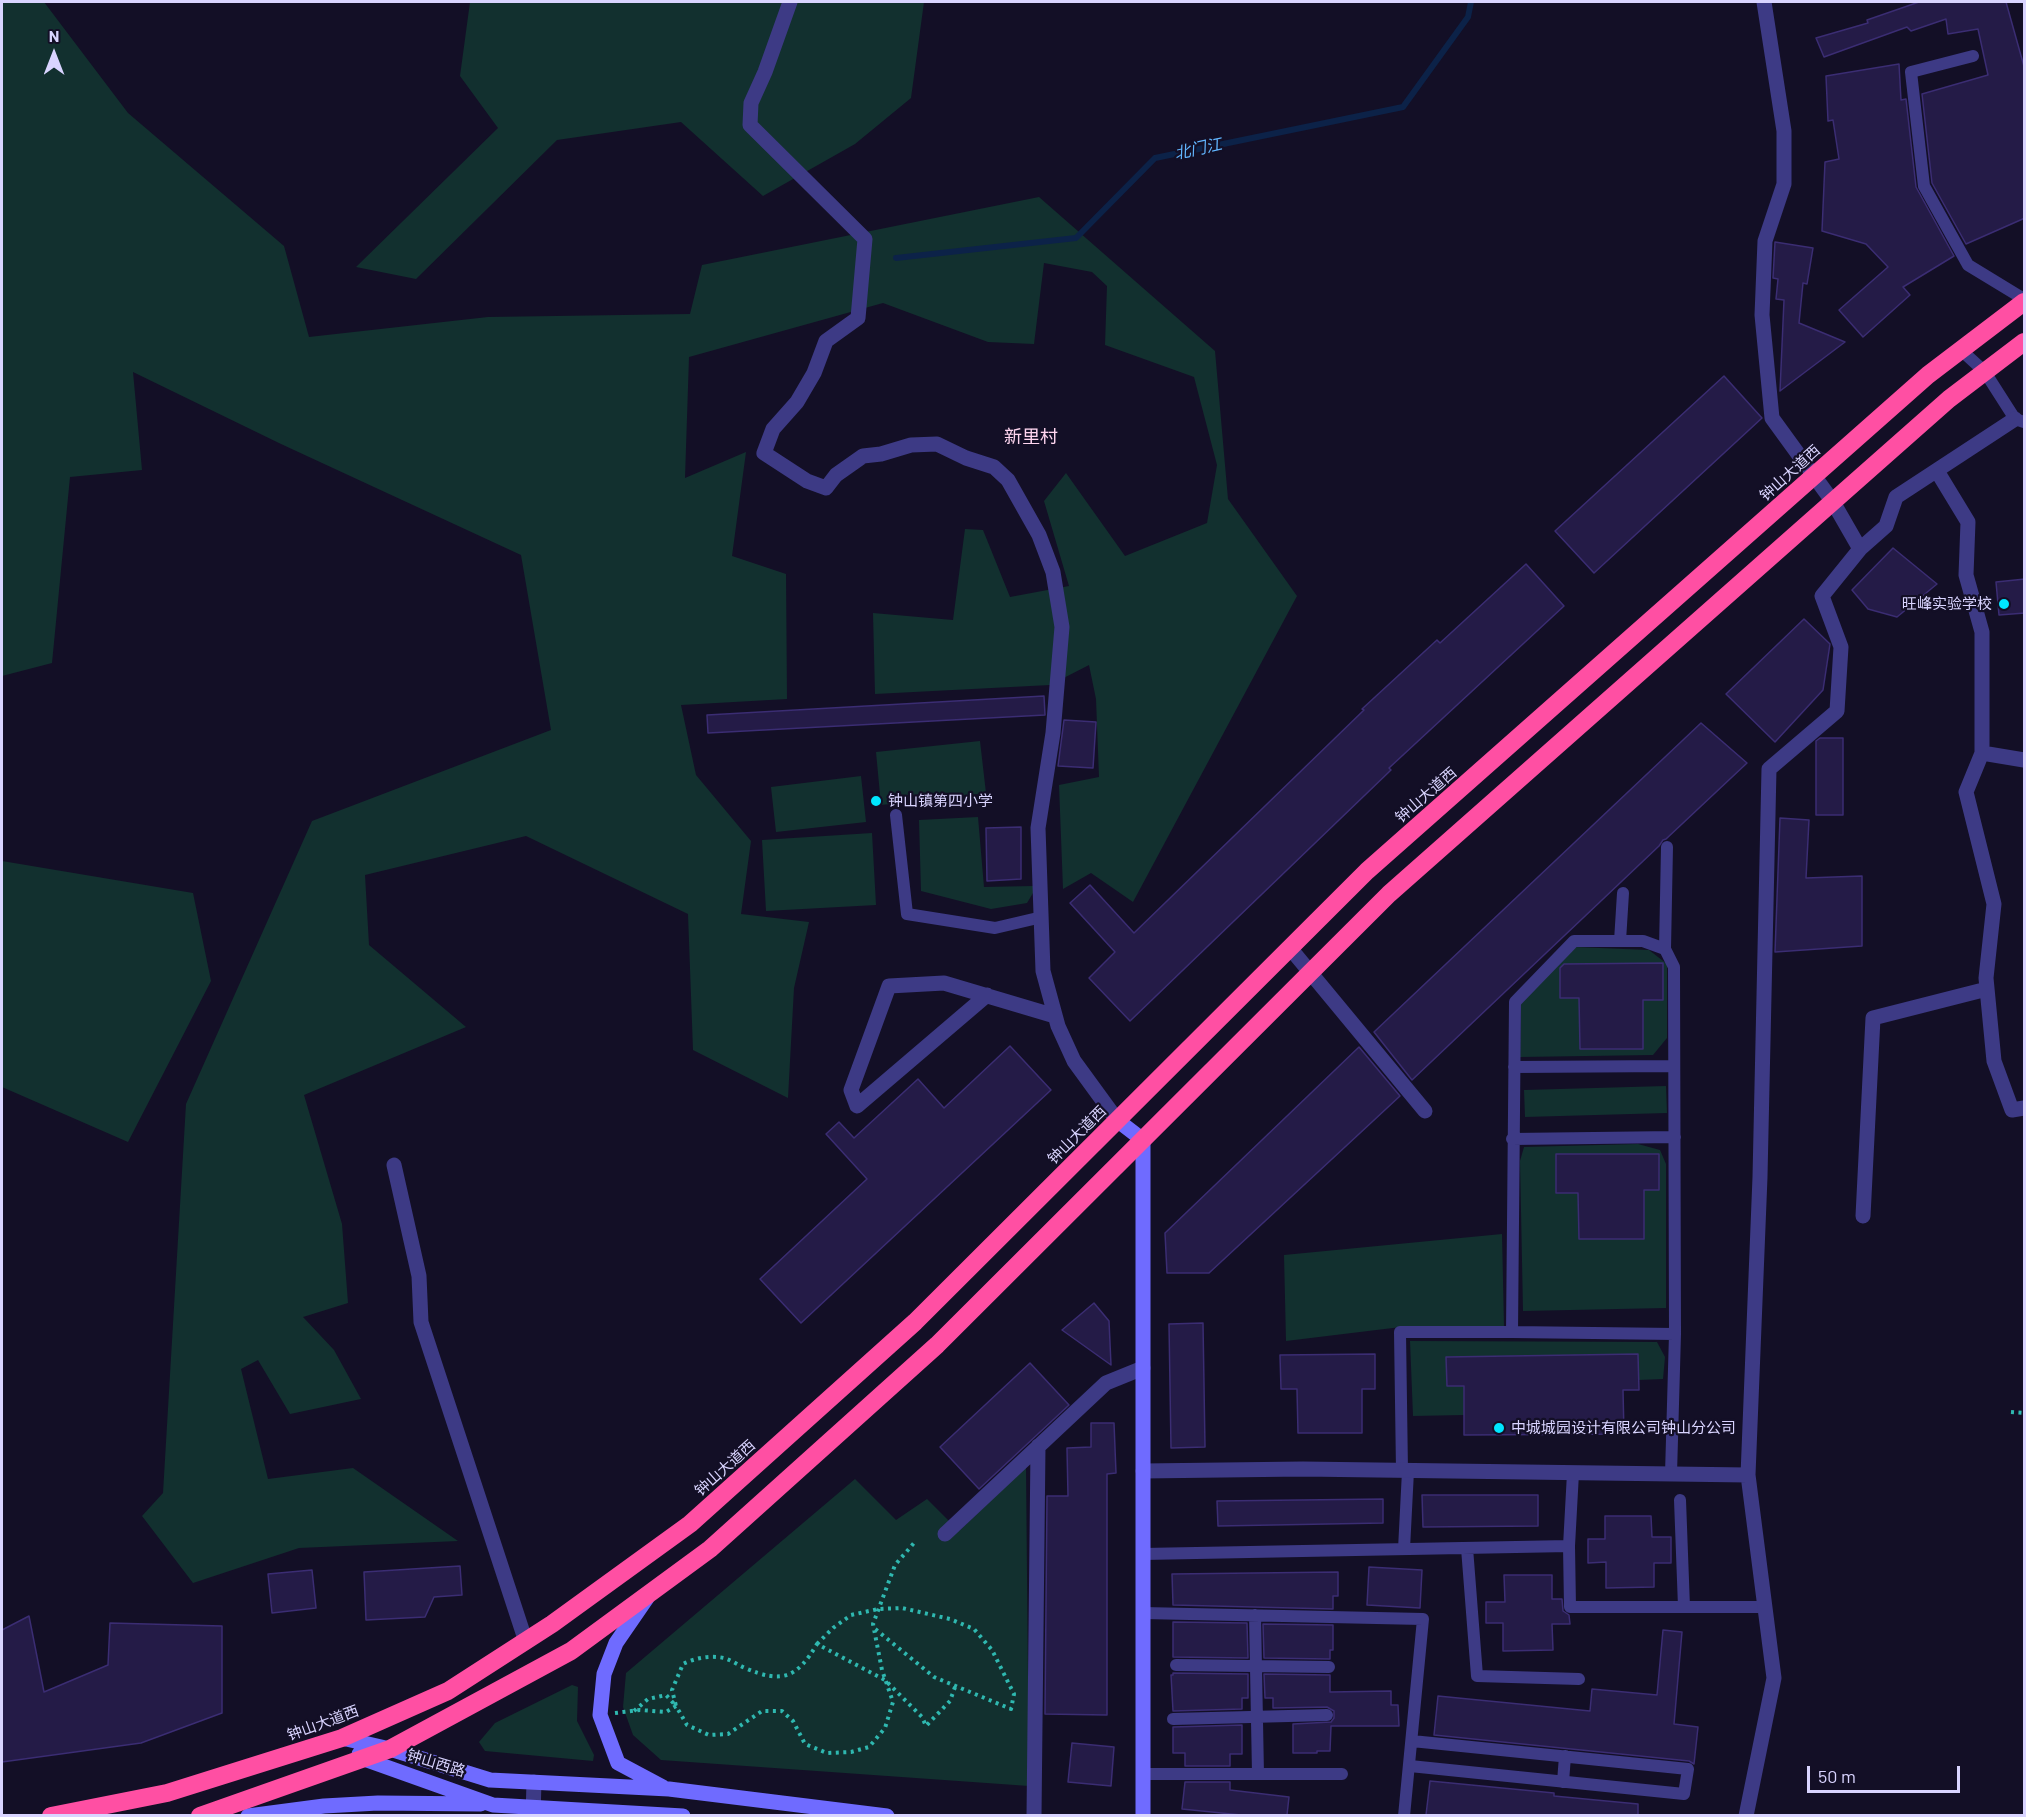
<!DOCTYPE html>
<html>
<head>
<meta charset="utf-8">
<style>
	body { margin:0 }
	#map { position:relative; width:2026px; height:1817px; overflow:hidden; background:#130f26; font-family:Barlow,sans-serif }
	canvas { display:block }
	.frame { position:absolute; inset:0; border:3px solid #d9d4ff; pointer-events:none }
	.north { position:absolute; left:24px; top:24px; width:60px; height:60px; -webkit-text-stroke:4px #130f26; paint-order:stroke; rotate:0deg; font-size:16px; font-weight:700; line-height:24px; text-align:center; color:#d9d4ff }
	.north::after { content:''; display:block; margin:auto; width:21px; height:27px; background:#d9d4ff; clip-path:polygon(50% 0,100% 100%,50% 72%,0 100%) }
	.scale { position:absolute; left:1807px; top:1766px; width:153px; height:27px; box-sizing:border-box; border:3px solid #d9d4ff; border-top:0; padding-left:8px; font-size:18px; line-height:21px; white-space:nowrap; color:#d9d4ff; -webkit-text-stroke:4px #130f26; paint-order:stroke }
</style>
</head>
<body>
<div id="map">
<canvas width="2026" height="1817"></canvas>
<div class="frame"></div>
<div class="north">N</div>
<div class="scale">50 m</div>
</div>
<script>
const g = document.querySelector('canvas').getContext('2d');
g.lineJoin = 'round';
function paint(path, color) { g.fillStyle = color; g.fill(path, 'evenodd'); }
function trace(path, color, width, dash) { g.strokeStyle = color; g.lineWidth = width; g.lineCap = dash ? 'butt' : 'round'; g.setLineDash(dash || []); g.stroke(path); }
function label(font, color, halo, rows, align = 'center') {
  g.font = font + ' Barlow,"Noto Sans SC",sans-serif'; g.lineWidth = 4.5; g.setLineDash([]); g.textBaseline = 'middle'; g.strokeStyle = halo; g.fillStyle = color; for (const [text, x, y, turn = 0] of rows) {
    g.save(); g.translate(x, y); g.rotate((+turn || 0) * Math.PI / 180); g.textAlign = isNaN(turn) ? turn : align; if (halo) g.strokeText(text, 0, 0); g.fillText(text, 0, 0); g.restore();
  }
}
paint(new Path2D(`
	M2,2H44L128,113L284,246L309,337L488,317L690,314L702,265L1039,197L1215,351L1228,499L1297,596L1133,902L1091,873L1063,889L1059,785L1099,777L1096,699L1089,665L1050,685L875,694L873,613L953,620L965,529L983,530L1010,597L1069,586L1044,501L1066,473L1125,556L1207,523L1217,465L1194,377L1105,345L1107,286L1092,272L1044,263L1034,344L988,342L883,303L689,357L685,478L746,452L732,556L786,574L787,699L681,705L696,775L751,841L741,914L809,922L794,988L788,1098L693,1050L688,914L526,836L365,875L369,945L466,1027L304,1095L342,1224L348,1303L303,1317L334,1350L361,1399L290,1414L258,1360L241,1369L268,1479L353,1468L458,1541L299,1548L193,1583L142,1516L163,1493L186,1104L312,821L551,730L521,555L281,444L133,372L142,470L70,477L52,663L2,676Z
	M470,2H924L911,98L855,144L763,196L681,122L557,140L416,279L356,267L498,128L460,76Z
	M980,741L986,793L881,805L876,752Z
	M861,776L866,822L776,832L771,787Z
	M978,817L984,887L1033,886V893L1027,903L991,909L921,891L919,820Z
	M872,833L876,905L766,911L762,840Z
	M2,861L193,893L211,981L128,1142L2,1087Z
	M1575,947L1649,950L1667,964V1038L1653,1055L1520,1057L1521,1002Z
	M1666,1086L1667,1113L1525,1117L1524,1090Z
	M1638,1144L1660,1150L1666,1164V1308L1523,1311L1520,1161L1524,1147Z
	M1502,1234L1504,1326L1401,1327L1286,1341L1284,1255Z
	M1410,1341L1657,1342L1665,1357L1663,1379L1638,1380V1354L1447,1357L1474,1386V1395L1464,1396V1415L1413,1416Z
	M1026,1467L1029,1786L661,1760L633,1735L623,1707L626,1673L855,1479L896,1520L927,1499L959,1531Z
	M572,1685L578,1687L577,1721L594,1755L593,1761L485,1751L479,1742L495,1723Z`), '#12302f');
trace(new Path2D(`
	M896,258L1076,238L1155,158L1403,107L1468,17L1471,2`), '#0c2248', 6);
const building = new Path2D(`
	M1919,2H2006L2025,70V218L1966,244L1932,183L1922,94L1988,75L1978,29L1948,34L1946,19L1911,31L1907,27L1824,57L1816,38L1868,23L1867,20Z
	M1899,64L1901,100L1906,99L1916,187L1954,256L1903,287L1910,295L1863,337L1839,310L1888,267L1866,244L1822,231L1825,162L1839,159L1833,120L1828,121L1826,76Z
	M1775,242L1813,248L1807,284L1803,283L1799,323L1845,342L1780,391L1784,300L1776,299L1778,279L1773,278Z
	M1724,376L1762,418L1594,573L1555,531Z
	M1893,548L1937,584L1897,617L1868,609L1852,590Z
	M1526,564L1564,606L1389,768L1391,770L1130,1021L1089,978L1115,952L1070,903L1090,885L1134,933L1364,710L1362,709L1437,640L1440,643Z
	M2025,579V613L1999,615L1996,582Z
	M1804,619L1830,644L1823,690L1775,742L1726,694Z
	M1044,696L1045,715L708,733L707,715Z
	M1064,720L1096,722L1093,768L1058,766Z
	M1701,723L1747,763L1666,839L1663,840L1659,846L1412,1080L1374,1032Z
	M1820,738H1843V815H1816V741Z
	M1780,818L1809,820L1806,878L1862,876V946L1775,952Z
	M1021,827V879L987,881L986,828Z
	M1663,963V1000H1643V1049H1580L1579,998H1560V968L1564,964Z
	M1010,1046L1051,1090L801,1323L760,1279L867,1179L826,1134L839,1122L854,1138L918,1079L944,1108Z
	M1359,1047L1400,1096L1209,1273H1167L1165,1233Z
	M1556,1154H1659V1190H1644V1239H1579L1578,1193H1556Z
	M1094,1303L1109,1321L1111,1365L1062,1330Z
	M1203,1323L1205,1447L1171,1448L1169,1324Z
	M1375,1354V1389H1362V1433H1298L1297,1389H1281L1280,1355Z
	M1638,1354L1639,1390H1623L1624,1434L1464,1435V1386H1447L1446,1357Z
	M1030,1363L1069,1405L979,1489L940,1447Z
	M1091,1423H1114L1116,1473L1107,1474V1715L1045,1714L1047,1496H1068L1067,1448L1091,1447Z
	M1422,1495H1538V1526L1423,1527Z
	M1383,1499V1523L1218,1526L1217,1501Z
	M1605,1516H1651L1652,1537H1671V1563H1654V1587L1606,1588V1562L1588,1563V1539H1605Z
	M460,1566L462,1595L434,1597L425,1617L366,1620L364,1572Z
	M1369,1567L1422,1570L1420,1608L1367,1605Z
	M312,1570L316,1608L272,1613L268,1574Z
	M1338,1572V1596H1333V1609L1173,1605L1172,1574Z
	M1504,1575H1552V1599H1562L1563,1611L1569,1615L1570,1624H1552L1553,1650L1503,1651V1623H1486V1602H1505Z
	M29,1616L44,1692L108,1665L110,1623L222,1626V1713L141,1743L2,1762V1630Z
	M1173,1622L1247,1623L1248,1658L1173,1657Z
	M1263,1624L1333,1625V1650H1330V1659L1264,1658Z
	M1663,1630L1682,1632L1674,1724L1698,1727L1694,1764L1689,1761L1434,1735L1438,1696L1590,1711L1592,1689L1657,1695Z
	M1173,1673L1248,1674V1698H1242V1709L1173,1711L1171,1675H1173Z
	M1264,1674L1330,1675V1692L1391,1691V1705H1398L1399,1726H1331L1330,1751H1317V1753H1293V1724L1331,1722L1334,1718V1711L1327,1707L1273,1708V1698H1265Z
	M1242,1725V1754H1230V1766H1185V1753H1173V1727Z
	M1072,1743L1114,1747L1111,1786L1068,1782Z
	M1430,1781L1554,1793V1796L1638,1804V1815H1426Z
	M1185,1782H1230V1790L1289,1797L1287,1815H1241L1182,1809Z`);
paint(building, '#241b47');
trace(building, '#3b2d73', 1.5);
trace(new Path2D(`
	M2011,1412L2024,1413
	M817,1644L833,1628L851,1615L878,1609L902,1608L950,1619L974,1629L992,1650L1014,1694L1011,1709L934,1677L874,1628
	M634,1711L648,1699L666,1695L676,1706L672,1690L683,1664C695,1658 710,1655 724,1658C731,1660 738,1665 745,1668C782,1684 797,1678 817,1644L885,1680L922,1717L926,1726L950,1701L955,1687
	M615,1713L640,1710L666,1712L676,1706L687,1725L709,1735L728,1734L762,1711H782L793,1721L805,1744L827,1753L851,1752L869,1747L885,1728L893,1702L882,1670L873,1624L895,1565L914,1543`), '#2fb8b0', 4, [3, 4.5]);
trace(new Path2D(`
	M1973,56L1911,72L1924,186L1968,265L2024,299
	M1961,350L1985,372L2015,419L2024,422
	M896,815L907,914L995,928L1042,917
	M1620,941L1623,893
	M1665,949L1667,847
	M1514,1067L1674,1066
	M1512,1139L1675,1137
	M1402,1471L1400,1332H1512
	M1671,1474L1675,1334L1674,967L1665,949L1643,941H1574L1515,1002L1512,1332L1675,1334
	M1680,1500L1684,1607
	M1569,1546L1573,1473
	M1467,1548L1477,1676L1579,1679
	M1404,1549L1408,1471
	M1143,1554L1569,1546L1570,1607H1765
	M1143,1613L1423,1619L1404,1816
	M1176,1665L1329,1667
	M1173,1719L1327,1715
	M1410,1766L1684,1794L1688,1769L1412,1741
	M1143,1774H1258L1255,1615
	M1258,1774H1342
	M1563,1782L1565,1756`), '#3d3a85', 12);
trace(new Path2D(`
	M790,2L765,72L751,103L750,125L865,239L858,318L826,341L814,373L797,402L773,429L764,453L807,481L826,488L836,475L863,456L881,454L911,445L937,444L966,458L994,467L1008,480L1039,535L1053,572L1062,627L1053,733L1038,828L1043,971L1058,1026L1074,1061L1117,1120
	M1937,471L1968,522L1966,575L1982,632V753L2024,760
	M1860,549L1886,526L1896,497L2015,419
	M1982,753L1966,792L1994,904L1986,978L1994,1061L2012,1110L2024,1108
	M1290,948L1425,1111
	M987,995L857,1106L851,1090L889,986L944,983L1055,1016
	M394,1165L419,1276L421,1322L526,1642
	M1863,1216L1873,1018L1987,989
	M1143,1471L1303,1469L1748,1475
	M945,1534L1106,1383L1143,1368
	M533,1816L534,1782
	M1034,1816L1038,1446
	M1746,1816L1774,1678L1748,1475L1760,1177L1769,769L1837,711L1841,647L1822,596L1860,549L1833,502L1772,418L1762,315L1765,241L1784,184V131L1764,2`), '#3d3a85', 15);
trace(new Path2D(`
	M1117,1120L1143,1140V1816
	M647,1598L616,1643L604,1674L600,1715L618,1763L663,1787
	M342,1738L390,1749L490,1780L669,1789L887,1816
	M359,1754L364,1759L493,1805L683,1816
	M248,1816L324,1806L378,1803L481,1804`), '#6f6bff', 15);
trace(new Path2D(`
	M51,1816L167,1793L342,1738L448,1691L552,1624L690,1524L915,1322L1367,871L1928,375L2024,302
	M200,1816L390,1749L571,1651L710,1549L937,1345L1389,894L1949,399L2024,342`), '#ff4fa3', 18);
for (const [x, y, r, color] of [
	[2004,604,6,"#00e5ff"],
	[876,801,6,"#00e5ff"],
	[1499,1428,6,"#00e5ff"]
]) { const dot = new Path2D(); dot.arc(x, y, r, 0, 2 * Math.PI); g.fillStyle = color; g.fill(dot); trace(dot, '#130f26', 2); }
label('15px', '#d9d4ff', '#130f26', [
	["钟山大道西",1790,473,-42],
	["钟山大道西",1426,795,-41],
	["钟山大道西",1077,1135,-45],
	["钟山大道西",725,1468,-42],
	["钟山大道西",323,1723,-20],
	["钟山西路",436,1763,17]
]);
label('15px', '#d9d4ff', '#130f26', [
	["旺峰实验学校",1992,604,"right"],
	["钟山镇第四小学",888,801],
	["中城城园设计有限公司钟山分公司",1511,1428]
], 'left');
label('italic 16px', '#62b6ff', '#130f26', [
	["北门江",1198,149,-12]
]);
label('18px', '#ffd6f0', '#130f26', [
	["新里村",1031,437]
]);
</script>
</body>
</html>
